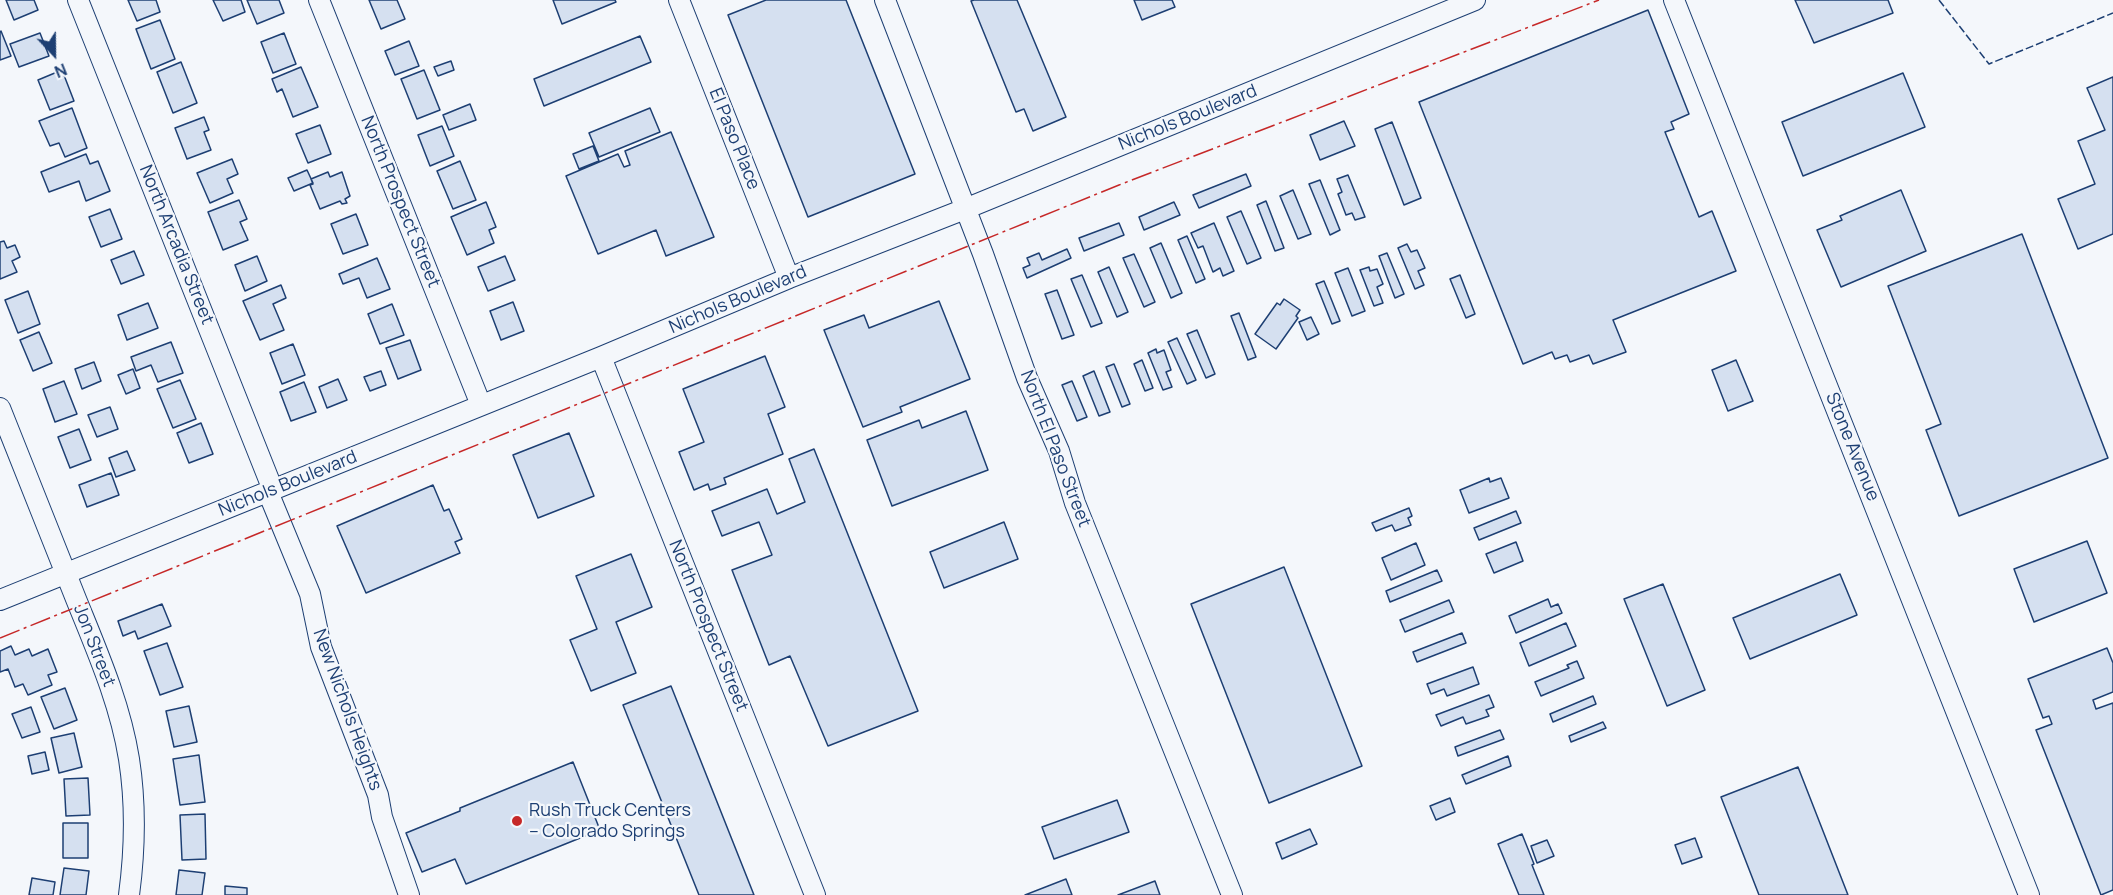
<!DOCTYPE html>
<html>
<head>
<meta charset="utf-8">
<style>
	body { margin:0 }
	#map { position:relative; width:2113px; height:895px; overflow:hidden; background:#f4f7fb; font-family:Manrope,sans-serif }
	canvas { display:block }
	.north { position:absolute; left:24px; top:24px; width:60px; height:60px; -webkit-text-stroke:4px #f4f7fb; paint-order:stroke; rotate:158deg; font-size:16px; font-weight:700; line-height:24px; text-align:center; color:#1d3f73 }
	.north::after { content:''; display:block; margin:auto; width:21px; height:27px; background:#1d3f73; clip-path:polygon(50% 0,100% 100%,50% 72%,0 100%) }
</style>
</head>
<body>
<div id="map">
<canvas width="2113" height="895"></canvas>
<div class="north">N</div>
</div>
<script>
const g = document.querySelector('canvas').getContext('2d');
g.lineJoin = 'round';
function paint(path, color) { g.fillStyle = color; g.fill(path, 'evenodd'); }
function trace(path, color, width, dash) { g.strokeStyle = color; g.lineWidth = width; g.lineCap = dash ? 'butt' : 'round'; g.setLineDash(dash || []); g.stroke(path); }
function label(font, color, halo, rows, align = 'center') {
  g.font = font + ' Manrope,sans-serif'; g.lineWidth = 4.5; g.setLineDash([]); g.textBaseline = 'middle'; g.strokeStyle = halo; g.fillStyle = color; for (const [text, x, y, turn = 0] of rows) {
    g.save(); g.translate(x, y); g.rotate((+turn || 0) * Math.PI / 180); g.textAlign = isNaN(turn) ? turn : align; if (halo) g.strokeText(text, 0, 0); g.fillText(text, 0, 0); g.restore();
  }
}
const building = new Path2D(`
	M6,0H34L38,10L14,20Z
	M128,0H156L160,12L137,21Z
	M213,0H241L245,12L223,21Z
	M247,0H279L284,13L257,24Z
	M369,0H397L405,19L381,29Z
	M553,0H615L616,2L562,24Z
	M766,0H846L915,174L808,217L728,15Z
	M974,0H1017L1066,117L1033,131L1024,109L1016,112L971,1Z
	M1134,0H1172L1175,7L1142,20Z
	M1795,0H1888L1893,13L1814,43Z
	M1648,10L1689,114L1671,122L1674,129L1665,132L1699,217L1712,211L1736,271L1613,320L1626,352L1593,364L1589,355L1570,362L1567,355L1555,359L1552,352L1523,364L1419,102Z
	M160,20L175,59L151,69L136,29Z
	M1,31L11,56L0,60V32Z
	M40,33L49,56L19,67L10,44Z
	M284,33L296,64L273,73L261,42Z
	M640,36L651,62L544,106L534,79Z
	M409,41L419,66L395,75L385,51Z
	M451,61L454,70L438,76L434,67Z
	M181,62L197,103L173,113L157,72Z
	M301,67L318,107L293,117L282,89L277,92L272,79Z
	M62,70L74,101L50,110L38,80Z
	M424,70L440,110L417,119L401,79Z
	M1903,73L1925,127L1803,176L1782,122Z
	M2113,77V234L2078,249L2058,199L2095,184L2078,141L2105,130L2087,88Z
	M470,104L476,120L449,130L443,115Z
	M72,108L87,148L65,157L59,143L50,146L39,121Z
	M650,108L660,132L599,157L589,133Z
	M204,117L209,130L204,132L211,150L187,159L175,128Z
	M1344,121L1355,146L1320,160L1310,135Z
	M1392,122L1421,198L1404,205L1375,129Z
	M320,125L331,154L308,163L296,134Z
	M442,126L454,156L430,166L418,135Z
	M671,132L714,237L666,256L656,230L598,254L566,176L618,154L624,167L630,165L625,151Z
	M593,146L599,161L579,169L573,154Z
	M86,154L90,164L98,161L110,191L86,201L79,181L49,192L41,172Z
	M232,159L238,174L227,179L233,193L210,203L197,173Z
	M460,161L476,200L453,209L437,171Z
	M307,170L313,183L294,191L288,178Z
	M328,172L330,177L342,172L350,196L345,199L347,203L342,204L340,201L320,209L310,185L313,184L311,179Z
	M1246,174L1251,186L1199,208L1193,195Z
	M1348,175L1365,217L1355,220L1352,213L1346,215L1338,194L1342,192L1337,179Z
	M1320,180L1340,230L1330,235L1309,184Z
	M1293,190L1311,234L1298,239L1280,196Z
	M1901,190L1926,251L1841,287L1817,230L1842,220L1840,216Z
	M239,200L247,219L240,222L248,240L223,250L208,212Z
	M1266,201L1284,248L1275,251L1257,205Z
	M486,202L496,227L489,230L494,243L467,255L451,217Z
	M1174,202L1180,215L1144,230L1139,217Z
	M110,209L122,239L101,247L89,217Z
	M1241,211L1261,258L1247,264L1227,217Z
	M356,214L368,245L343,254L331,224Z
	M1119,223L1124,235L1084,251L1079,238Z
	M1214,223L1234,271L1223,276L1220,268L1213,272L1203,246L1198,248L1191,233Z
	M2022,234L2108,458L1959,516L1926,430L1941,424L1888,286Z
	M1187,236L1205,279L1196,283L1178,240Z
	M4,241L7,248L15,245L20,257L12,261L17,272L0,279V242Z
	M1161,243L1182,293L1171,298L1150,248Z
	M1407,244L1411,252L1417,250L1425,268L1418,271L1424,285L1415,289L1398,248Z
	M1067,249L1071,258L1027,278L1023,268L1030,265L1027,258L1039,253L1042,260Z
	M134,251L144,275L121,284L111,260Z
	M1387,253L1404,294L1395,298L1379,256Z
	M1134,254L1155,302L1144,307L1123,258Z
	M257,256L267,281L245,291L235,265Z
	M505,256L515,280L488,291L478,267Z
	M377,258L390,289L367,298L359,278L343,284L339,274Z
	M1109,267L1128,312L1117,317L1098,272Z
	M1369,267L1370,271L1377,269L1383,284L1377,287L1383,303L1374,306L1360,270Z
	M1348,268L1365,311L1352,316L1335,273Z
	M1082,275L1102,323L1091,327L1071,279Z
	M1460,275L1475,314L1466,318L1450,279Z
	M1324,281L1340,321L1332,324L1316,284Z
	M281,285L286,298L273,304L284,330L260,340L243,301Z
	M1057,290L1074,335L1062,339L1045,294Z
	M28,291L40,324L18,333L5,300Z
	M1284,299L1300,310L1296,316L1298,318L1276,349L1255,334L1277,303L1280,305Z
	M939,301L970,379L900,407L902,412L863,427L824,330L864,315L869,328Z
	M513,302L524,331L501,340L490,311Z
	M148,303L158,328L127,340L118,315Z
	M392,304L404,335L380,344L368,314Z
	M1239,313L1256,357L1248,360L1231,316Z
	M1311,317L1319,334L1307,340L1299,322Z
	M1197,330L1215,374L1206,378L1187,334Z
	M39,332L52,363L33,371L20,340Z
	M1177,338L1196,380L1187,384L1168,342Z
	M410,340L421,370L398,379L386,348Z
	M171,342L183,373L158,382L151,365L136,371L131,357Z
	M293,344L305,375L282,384L270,353Z
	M1156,349L1157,353L1164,350L1171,370L1166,372L1172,387L1163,390L1148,353Z
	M765,356L785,407L768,414L783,454L724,478L726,484L710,490L708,484L694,490L679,452L704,442L683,389Z
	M1142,360L1153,388L1145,391L1134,364Z
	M1736,360L1753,401L1728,411L1712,370Z
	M94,362L101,381L82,389L75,369Z
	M1114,364L1130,404L1122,407L1106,367Z
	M133,369L140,388L126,394L118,375Z
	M381,371L386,385L370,391L364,377Z
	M1094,371L1110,412L1099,416L1083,376Z
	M338,379L347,400L327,408L319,387Z
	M180,380L196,419L173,428L157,389Z
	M64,381L77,414L55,422L43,389Z
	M1072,381L1087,417L1077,421L1062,385Z
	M304,382L316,412L291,421L280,392Z
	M110,407L118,429L97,437L88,415Z
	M966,411L988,470L892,506L867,440L919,420L922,428Z
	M201,423L213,454L189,463L177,433Z
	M79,429L91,460L70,468L58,437Z
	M569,433L594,496L538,518L513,455Z
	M814,449L918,711L828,746L790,656L769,665L732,570L772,555L759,522L722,536L712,511L767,489L777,514L805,502L789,459Z
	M127,451L135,470L116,477L109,458Z
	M111,473L119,495L87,507L79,485Z
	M1489,478L1490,482L1501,478L1509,498L1469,513L1460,490Z
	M433,485L444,511L449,509L462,539L455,542L460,553L366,593L337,526Z
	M1409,508L1412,516L1408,518L1411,525L1395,531L1392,525L1376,531L1372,523Z
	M1516,511L1521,523L1479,540L1474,528Z
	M1004,522L1018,559L944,588L930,552Z
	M2087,541L2107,593L2034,622L2014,569Z
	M1516,542L1523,561L1494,573L1486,554Z
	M1416,543L1425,565L1391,580L1382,558Z
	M631,554L652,607L616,622L636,673L591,691L570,640L597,629L576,576Z
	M1284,567L1362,766L1269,803L1191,604Z
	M1437,570L1442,581L1390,602L1386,591Z
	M1840,574L1857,615L1750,659L1733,618Z
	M1663,584L1705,690L1667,706L1624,599Z
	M1548,599L1551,607L1558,604L1562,613L1516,633L1509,616Z
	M1449,600L1454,612L1405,632L1400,620Z
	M162,604L171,626L138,639L135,631L123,636L118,621Z
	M1566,623L1576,646L1529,666L1520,643Z
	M1462,633L1466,643L1417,662L1413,652Z
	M167,643L183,687L160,695L144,651Z
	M11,646L15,655L29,649L32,656L48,649L57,672L48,675L52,685L28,695L23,684L15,687L8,669L0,672V651Z
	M2107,648L2113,663V692L2093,700L2096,709L2113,703V890L2101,895L2036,730L2052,724L2049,716L2043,718L2028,679Z
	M1577,661L1584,678L1541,696L1535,682L1569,668L1567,665Z
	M1473,667L1479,684L1447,696L1444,689L1431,694L1427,684Z
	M671,686L754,895H699L623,705Z
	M65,688L77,720L54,729L41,697Z
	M1489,695L1494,707L1486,710L1489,716L1466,724L1463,717L1441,726L1436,715Z
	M1593,696L1596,704L1553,722L1550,714Z
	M189,706L197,742L174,747L166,711Z
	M31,707L40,732L22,738L12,714Z
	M1603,722L1606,728L1571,742L1569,736Z
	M1500,730L1504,739L1458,756L1455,747Z
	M74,733L82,767L59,773L51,738Z
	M45,752L49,770L32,774L28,756Z
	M199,755L205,802L180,805L173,759Z
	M1508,756L1511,766L1466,784L1462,775Z
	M573,762L600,830L466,884L455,859L422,872L406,833L460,811V808Z
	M1798,767L1848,895H1759L1721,797Z
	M88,778L90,815L66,816L64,779Z
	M1450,798L1455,812L1436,820L1430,806Z
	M1117,800L1129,832L1054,859L1042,827Z
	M205,814L206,859L182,860L180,815Z
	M63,823H88V858H63Z
	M1310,829L1317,844L1282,859L1276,843Z
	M1522,834L1534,864L1532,865L1544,895H1519L1498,844Z
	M1695,838L1702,857L1682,864L1675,845Z
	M1547,840L1554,856L1537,863L1531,846Z
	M64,868L89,871L86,895H60Z
	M179,870L205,873L202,895H176Z
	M32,878L55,882L53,895H29Z
	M1066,879L1072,895H1025Z
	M1155,881L1160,895H1118Z
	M225,886L247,888V895H225Z`);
paint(building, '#d5e0f0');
trace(building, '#1d3f73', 1.5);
const minor = new Path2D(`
	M78,0L273,490
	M319,0L481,405
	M679,0L789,278
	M885,0L983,254L1027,378L1059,451L1075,503L1232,895
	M1674,0L2029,895
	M601,357L815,895
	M0,408C25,472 51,535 76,599C97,651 120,703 129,759C136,804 135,850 129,895
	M268,492L310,594L321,647L378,795L382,817L409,895
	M0,600L601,357L789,278L965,209L1475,0`);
trace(minor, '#1d3f73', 22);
trace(minor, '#f4f7fb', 20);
trace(new Path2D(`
	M1939,0L1989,64L2113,13`), '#1d3f73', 1.5, [8, 3]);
trace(new Path2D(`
	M0,638L1119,185L1599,0`), '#c62828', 1.5, [21, 4.5, 3, 4.5]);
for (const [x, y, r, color] of [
	[517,821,6,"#c62828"]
]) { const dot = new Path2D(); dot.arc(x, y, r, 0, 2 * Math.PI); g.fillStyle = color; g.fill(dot); trace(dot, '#f4f7fb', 2); }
label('18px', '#1d3f73', '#f4f7fb', [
	["Nichols Boulevard",1188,118,-22],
	["El Paso Place",734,139,68],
	["North Prospect Street",400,202,68],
	["North Arcadia Street",176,245,68],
	["Nichols Boulevard",738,300,-23],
	["Stone Avenue",1852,447,68],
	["North El Paso Street",1055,449,69],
	["Nichols Boulevard",288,484,-22],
	["North Prospect Street",708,626,68],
	["Jon Street",94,646,69],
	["New Nichols Heights",347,710,70]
]);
label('18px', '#1d3f73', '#f4f7fb', [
	["Rush Truck Centers",529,811],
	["– Colorado Springs",529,832]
], 'left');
</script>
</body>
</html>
